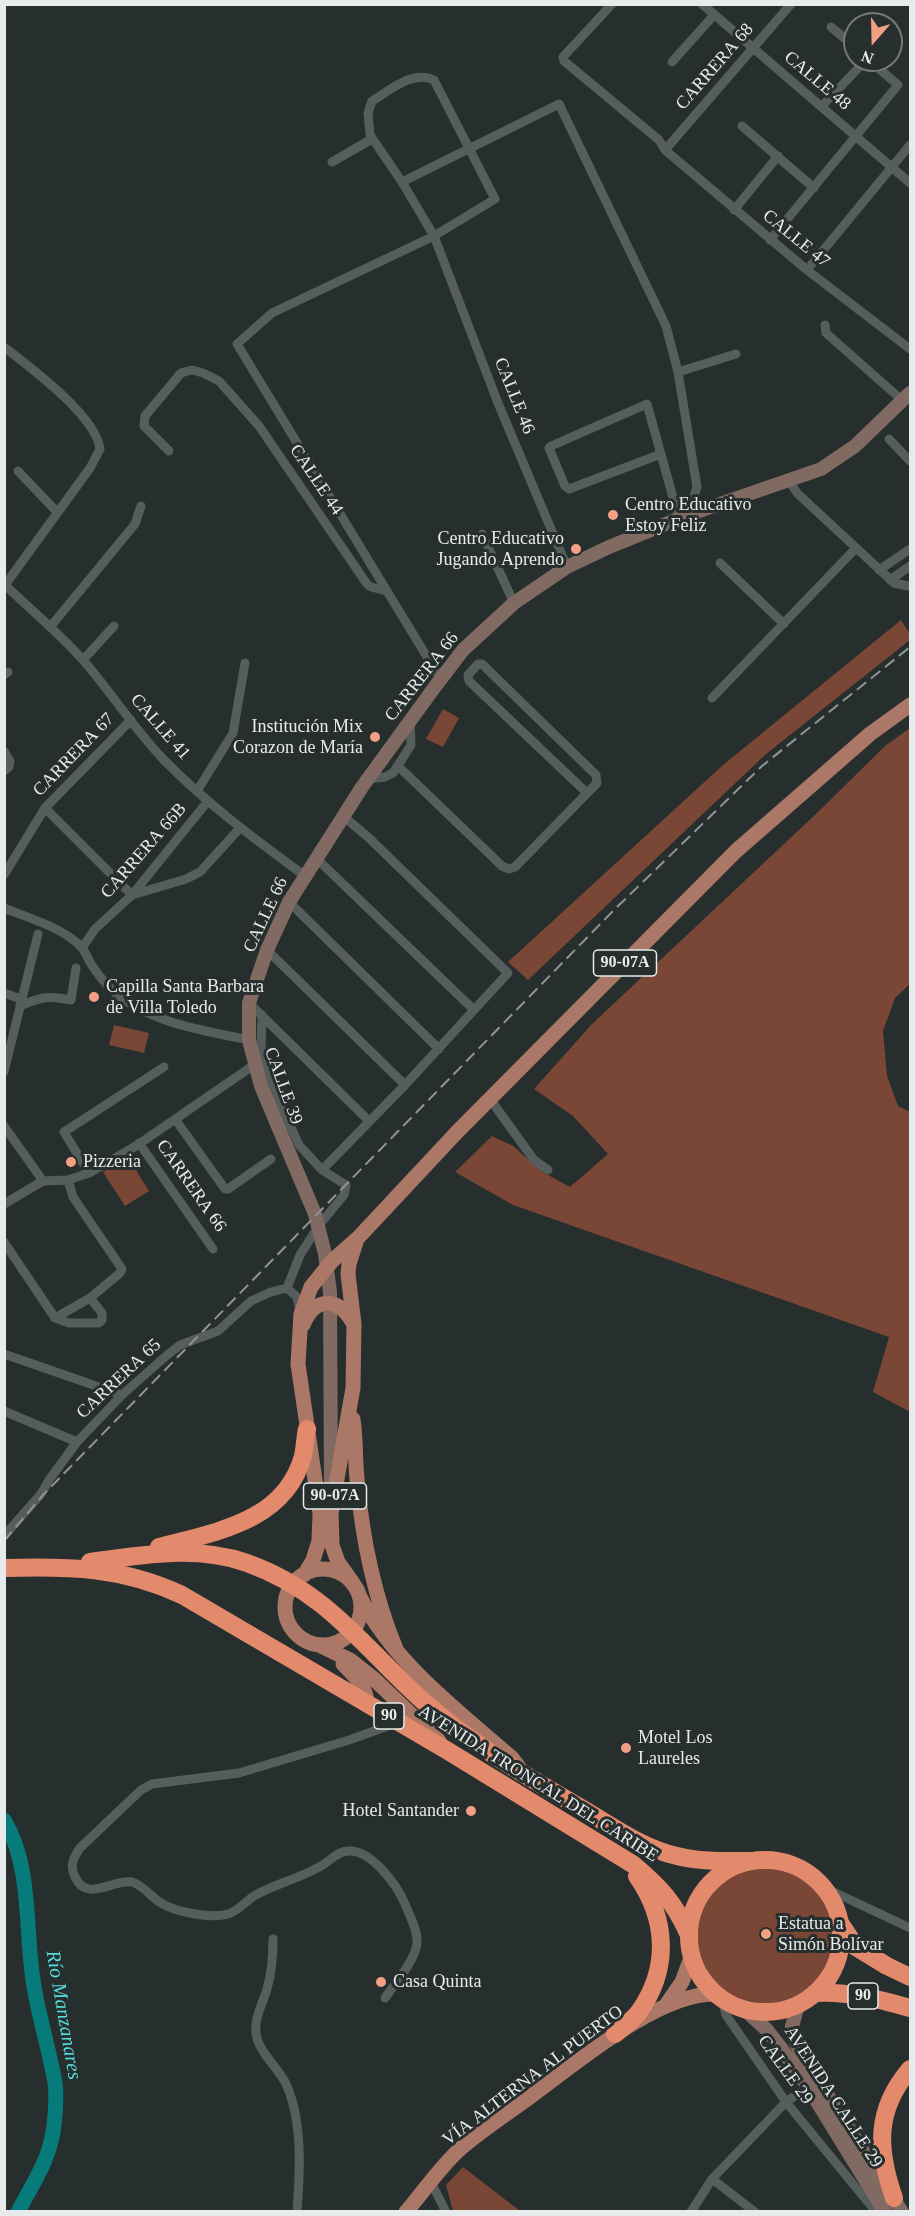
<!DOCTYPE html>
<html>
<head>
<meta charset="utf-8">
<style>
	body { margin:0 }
	#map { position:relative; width:915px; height:2216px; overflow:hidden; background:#272e2e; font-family:"Times New Roman",serif }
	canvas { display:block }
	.frame { position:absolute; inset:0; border:6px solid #e7ebeb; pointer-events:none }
	.north { position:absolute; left:843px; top:12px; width:60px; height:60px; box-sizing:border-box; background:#272e2e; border:2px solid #747a7a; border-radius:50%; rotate:200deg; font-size:16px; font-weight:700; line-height:24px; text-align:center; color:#e7ebeb }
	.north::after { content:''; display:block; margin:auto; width:21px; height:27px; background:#f39f84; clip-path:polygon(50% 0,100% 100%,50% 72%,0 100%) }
</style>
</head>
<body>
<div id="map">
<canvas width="915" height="2216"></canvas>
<div class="frame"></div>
<div class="north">N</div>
</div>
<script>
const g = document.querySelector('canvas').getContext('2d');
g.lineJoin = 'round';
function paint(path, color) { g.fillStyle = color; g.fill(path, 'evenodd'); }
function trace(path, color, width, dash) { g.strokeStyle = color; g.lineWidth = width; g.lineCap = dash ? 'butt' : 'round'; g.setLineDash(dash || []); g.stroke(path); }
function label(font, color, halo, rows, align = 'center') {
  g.font = font + ' "Times New Roman",serif'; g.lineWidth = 6; g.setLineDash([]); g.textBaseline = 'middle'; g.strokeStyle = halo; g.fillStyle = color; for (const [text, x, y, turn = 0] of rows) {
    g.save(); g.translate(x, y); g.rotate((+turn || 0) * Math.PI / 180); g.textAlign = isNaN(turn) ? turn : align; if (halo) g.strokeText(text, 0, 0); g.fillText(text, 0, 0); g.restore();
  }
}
paint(new Path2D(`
	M901,620L910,634V640L766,754L528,980L508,962L723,765Z
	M443,709L459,718L443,747L426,739Z
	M910,728V984L895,998L883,1031L887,1076L898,1106L910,1112V1412L873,1392L889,1337L513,1205L455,1172L492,1136L513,1146L541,1171L570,1187L608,1154L573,1116L534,1089L592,1024L817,813L885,746Z
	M114,1025L149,1033L144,1053L109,1045Z
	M127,1156L149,1191L125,1206L103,1172Z
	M698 1936a67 67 0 1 1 134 0a67 67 0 1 1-134 0Z
	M463,2167L520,2211H453L446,2185Z`), '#7a4635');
trace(new Path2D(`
	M4,1820C32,1866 25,1929 33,1980C38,2015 49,2048 55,2083C57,2096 55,2124 52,2137C47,2164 30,2188 18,2212`), '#077a7a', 15);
trace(new Path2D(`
	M612,4L563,57L564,61L659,140L665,150L807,270L910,349
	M702,4L910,183
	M831,27L855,47
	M672,62L714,15
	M822,106L866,60
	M742,126L814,188
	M665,150L791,4
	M332,162L372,139
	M402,182L559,104L666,326L678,372L697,487L688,515
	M734,210L778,156
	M770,240L898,85L869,60
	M807,270L910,145
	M825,325L826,333L903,401
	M4,347C31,368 96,416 100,449L90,468L5,585
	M678,372L736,354
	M889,439L910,461
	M169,451L144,426L145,416L181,373L192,370L203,373L219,381L259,426L367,584L371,587L387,591
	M661,454L569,489L565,486L549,448L551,446L647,404L679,519
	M18,471L57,512
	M789,481L798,494L894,583L908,586
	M482,534L514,603
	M720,563L784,624
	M879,570L910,549
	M890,580L910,566
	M4,584C31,610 59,633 83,660C111,692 134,729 164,760C207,804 256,840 305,876
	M51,626L135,524L141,506
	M83,660L114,626
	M4,675L8,672
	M441,680L237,344L272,313L434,236L495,199L434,80C413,70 390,90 372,101L368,113L370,135L402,182L434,236L498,403L567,567
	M712,698L856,548
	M4,751L10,761L9,767L4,771
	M398,766L502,866L509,869L515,867L597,783L596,775L482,664H478L468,675L469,681L587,793
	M368,779L385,777L393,773L411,745L410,721
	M197,791L233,733L245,663
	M45,808L132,895L186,879L200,872L240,828
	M317,859L474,1010
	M4,875L45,808L131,720
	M289,902L439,1049
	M4,908C28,918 65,928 82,948C86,953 88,959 91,964C100,978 112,992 126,1001C162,1025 207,1031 249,1040
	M82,948L95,929L132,895L208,801
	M267,950L405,1085
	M4,993L21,999
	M249,1003L369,1121
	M20,1006C41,997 48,995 71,1000L76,968
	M4,1072L38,934
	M490,1099L534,1160L548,1170
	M175,1119L225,1189H228L271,1159
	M4,1126L43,1181
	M139,1143L213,1249
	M322,1170L405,1085L508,973L368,837L343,816
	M89,1173L64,1132L164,1067
	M4,1204L43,1181L68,1180L89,1173L136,1146L254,1065
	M4,1242L55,1318
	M287,1288L297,1297L300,1312
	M55,1318L90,1298L120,1273L122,1269L73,1197L68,1180
	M55,1318L69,1323H99L102,1320V1313L90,1298
	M4,1354L122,1395
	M4,1411L77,1442
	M4,1536L41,1494L49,1480L77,1442L122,1395L166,1356L180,1345L218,1331L251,1301L271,1292L287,1288L300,1255L320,1224L344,1195L346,1185L322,1170L299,1145L276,1094L261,1048L262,1015
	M823,1887L910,1928
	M273,1939C273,1957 272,1972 267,1989C263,2003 254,2018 256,2033C258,2052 278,2067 286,2084C303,2121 300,2172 297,2212
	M385,1998C394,1985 416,1959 417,1943C418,1931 410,1916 405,1904C397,1885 371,1849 348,1851C339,1851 332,1859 324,1864C303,1878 276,1883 254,1896C245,1902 238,1911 228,1914C212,1919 175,1912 161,1903C151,1897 143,1885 132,1882C112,1879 87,1903 75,1877C69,1865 74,1857 80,1848L141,1790L152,1784L239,1773L349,1740L399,1722
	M722,1999L726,2015L786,2102L876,2212
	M712,2179L755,2212
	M431,2182L446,2212
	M691,2212L712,2179L786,2102L808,2087`), '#565d5d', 9);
trace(new Path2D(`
	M331,1488L330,1292L325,1254L315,1214L261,1086L249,1040V1003L267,950L289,902L362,787L434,688L463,650L514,603L567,567L609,547L688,515L821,469L855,446L910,393
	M798,2005L791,2030L799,2050L902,2212
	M744,2009L767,2030L781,2048L808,2087L885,2212`), '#806a62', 14);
trace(new Path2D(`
	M303,1325C315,1296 338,1297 353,1323
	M353,1419C356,1439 355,1459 357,1479C362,1536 374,1596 396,1649
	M285 1607a38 38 0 1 1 76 0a38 38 0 1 1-76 0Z
	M304,1575L313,1560L319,1541L320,1514L298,1364L301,1314L311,1287L332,1261L357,1239L457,1132L736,851L870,734L910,705
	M353,1583L338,1562L332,1545L331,1513L353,1388L354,1324L348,1274L349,1264L357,1239
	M360,1597C394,1663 457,1710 512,1758L518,1766
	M319,1645L350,1660L374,1679L439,1741
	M343,1664C354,1676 367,1686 367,1704
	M666,2005L682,1982L691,1958
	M406,2212C424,2191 440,2167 460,2149C483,2129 510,2112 534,2094C579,2061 659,1993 715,1994`), '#ab7766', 15);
trace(new Path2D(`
	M159,1547C215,1532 285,1522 303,1456C305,1447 305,1438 307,1429
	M90,1562C140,1555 197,1545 247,1563C328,1592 363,1647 423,1701C472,1745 531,1779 588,1812C616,1829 645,1849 677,1856C701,1862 725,1861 749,1861
	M4,1568C69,1566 122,1567 182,1595L448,1751L634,1865C660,1887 674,1902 688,1933
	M689 1936a76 76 0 1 1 152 0a76 76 0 1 1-152 0Z
	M840,1923L856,1947L887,1966L910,1977
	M815,1993C848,1991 878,1999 910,2008
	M615,2034C623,2027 633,2020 639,2012C670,1968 667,1919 637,1876
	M894,2198C877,2149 875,2110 910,2069`), '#e3896c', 18);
trace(new Path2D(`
	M4,1541L43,1495L613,911L762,766L910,647`), '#909595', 2, [12, 6]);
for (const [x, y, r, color] of [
	[613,515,6,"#f39f84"],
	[576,549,6,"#f39f84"],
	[375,737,6,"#f39f84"],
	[94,997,6,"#f39f84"],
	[71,1162,6,"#f39f84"],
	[626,1748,6,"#f39f84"],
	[471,1811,6,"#f39f84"],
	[766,1934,6,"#f39f84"],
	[381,1982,6,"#f39f84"]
]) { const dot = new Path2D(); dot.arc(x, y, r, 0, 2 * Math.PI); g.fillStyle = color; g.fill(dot); trace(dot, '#272e2e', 2); }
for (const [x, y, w] of [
	[625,963,63],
	[335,1496,63],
	[389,1716,30],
	[863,1996,30]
]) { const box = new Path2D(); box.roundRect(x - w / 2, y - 13, w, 26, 4.5); g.fillStyle = '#272e2e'; g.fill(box); trace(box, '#e7ebeb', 1.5); }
label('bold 16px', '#e7ebeb', null, [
	["90-07A",625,963],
	["90-07A",335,1496],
	["90",389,1716],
	["90",863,1996]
]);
label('18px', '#e7ebeb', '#272e2e', [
	["CARRERA 68",715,67,-49],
	["CALLE 48",817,81,40],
	["CALLE 47",796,239,39],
	["CALLE 46",514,396,68],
	["CALLE 44",316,480,56],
	["CARRERA 66",422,677,-52],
	["CALLE 41",160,727,49],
	["CARRERA 67",74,755,-46],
	["CARRERA 66B",144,851,-49],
	["CALLE 66",266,915,-65],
	["CALLE 39",283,1086,70],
	["CARRERA 66",191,1186,55],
	["CARRERA 65",119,1379,-43],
	["AVENIDA TRONCAL DEL CARIBE",538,1784,32],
	["CALLE 29",785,2070,54],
	["VÍA ALTERNA AL PUERTO",533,2076,-37],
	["AVENIDA CALLE 29",833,2097,57]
]);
label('18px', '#e7ebeb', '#272e2e', [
	["Centro Educativo",625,505],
	["Estoy Feliz",625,526],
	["Centro Educativo",564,539,"right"],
	["Jugando Aprendo",564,560,"right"],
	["Institución Mix",363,727,"right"],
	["Corazon de María",363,748,"right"],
	["Capilla Santa Barbara",106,987],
	["de Villa Toledo",106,1008],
	["Pizzeria",83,1162],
	["Motel Los",638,1738],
	["Laureles",638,1759],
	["Hotel Santander",459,1811,"right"],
	["Estatua a",778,1924],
	["Simón Bolívar",778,1945],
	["Casa Quinta",393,1982]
], 'left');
label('italic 20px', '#53dedd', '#272e2e', [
	["Río Manzanares",63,2015,80]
]);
</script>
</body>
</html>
